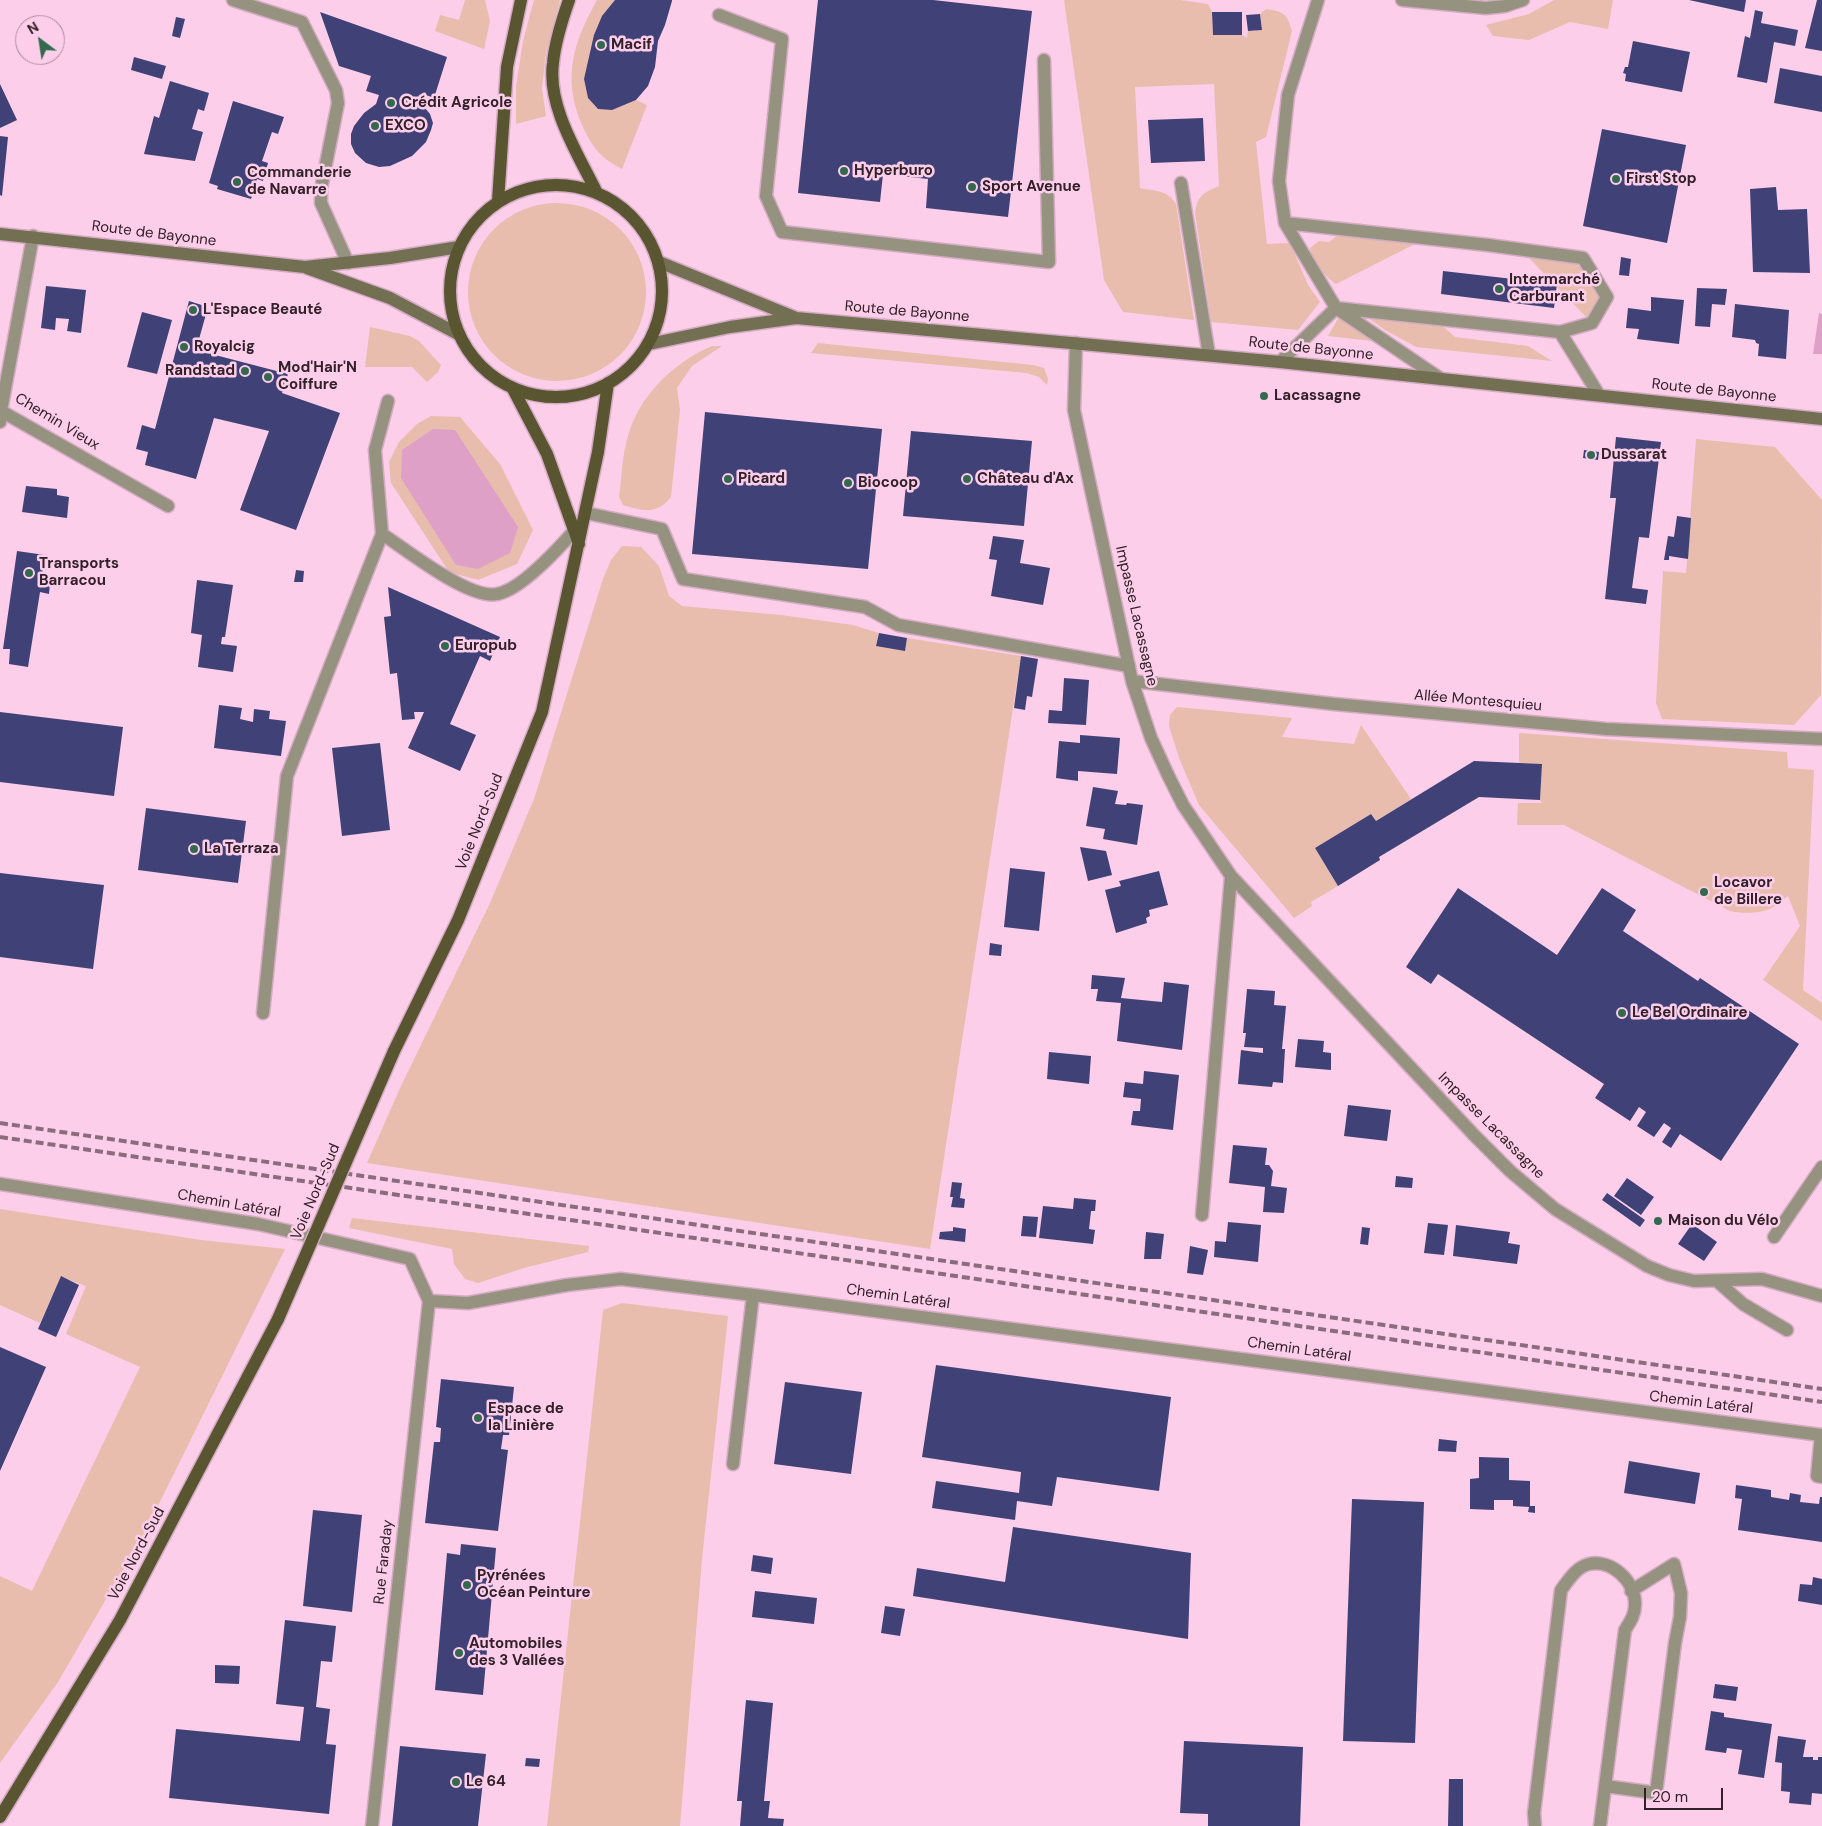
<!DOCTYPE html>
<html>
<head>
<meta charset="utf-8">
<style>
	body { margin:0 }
	#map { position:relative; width:1822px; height:1826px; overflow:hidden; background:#fccee9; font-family:"DM Sans",sans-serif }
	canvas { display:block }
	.north { position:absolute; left:15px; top:15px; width:50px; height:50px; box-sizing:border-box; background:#fccee9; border:1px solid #ab899d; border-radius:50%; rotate:329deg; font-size:14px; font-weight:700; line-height:20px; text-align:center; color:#32212b }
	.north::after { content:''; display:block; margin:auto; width:18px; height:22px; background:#33694f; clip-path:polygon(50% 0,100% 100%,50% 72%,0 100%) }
	.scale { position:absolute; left:1644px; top:1788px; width:79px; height:22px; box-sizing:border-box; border:2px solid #32212b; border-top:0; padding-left:6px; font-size:15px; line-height:18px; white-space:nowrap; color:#32212b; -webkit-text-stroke:4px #fccee9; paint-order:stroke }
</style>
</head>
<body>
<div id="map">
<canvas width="1822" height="1826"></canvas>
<div class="north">N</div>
<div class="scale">20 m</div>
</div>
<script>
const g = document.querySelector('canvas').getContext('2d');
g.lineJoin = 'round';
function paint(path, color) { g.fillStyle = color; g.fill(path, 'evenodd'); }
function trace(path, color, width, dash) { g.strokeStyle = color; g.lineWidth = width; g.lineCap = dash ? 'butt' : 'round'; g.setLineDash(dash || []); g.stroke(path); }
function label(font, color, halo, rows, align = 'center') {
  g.font = font + ' "DM Sans",sans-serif'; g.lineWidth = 5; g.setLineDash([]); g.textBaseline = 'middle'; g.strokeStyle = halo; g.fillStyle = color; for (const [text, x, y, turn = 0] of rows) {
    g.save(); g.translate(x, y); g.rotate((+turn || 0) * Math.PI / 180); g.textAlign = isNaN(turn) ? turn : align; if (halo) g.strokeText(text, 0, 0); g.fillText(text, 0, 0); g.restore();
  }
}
paint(new Path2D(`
	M465,0H485L490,21L484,49L435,31L440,15L459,20Z
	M534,0H560L546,53L542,88L546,116L516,124V87L523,41Z
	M597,0H615L584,79L588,98L598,109L612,110L636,100L647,105L622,169C600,157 593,149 582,125C562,78 573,43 597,0Z
	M1064,0H1180L1208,4L1212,12L1213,35H1242L1247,38L1248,31L1262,30L1260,14L1266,9C1284,12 1287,13 1292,31L1266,137L1256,142L1267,244L1290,243L1308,285L1320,302L1298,330L1211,322L1195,213C1198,195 1203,193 1219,186L1214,84L1135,87L1140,188C1155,191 1168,190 1176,204L1194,320L1123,312L1104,280Z
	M1554,0H1613L1608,29L1570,22L1529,40L1493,36L1486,25L1529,14Z
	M468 292a89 89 0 1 1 178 0a89 89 0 1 1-178 0Z
	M1338,235L1348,236L1415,244L1336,284C1325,276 1312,262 1310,248L1319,241L1329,242Z
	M1528,257C1542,259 1558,259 1572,263C1588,267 1603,290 1598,307C1596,311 1591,315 1588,319Z
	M1339,317L1372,341L1328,336Z
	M1367,317L1436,324L1445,328L1455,337L1528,346L1552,361L1416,347L1385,330Z
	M370,327L410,336L419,341L441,365L438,372L427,382L412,367H365Z
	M818,343L1033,365L1044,368L1048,379L1047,385L1039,377L1027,373L811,353Z
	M712,346H722L692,366L677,388L680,410L671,497C657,515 642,511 623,505L619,497C622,477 622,455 628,436C639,396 674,362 712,346Z
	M431,416L460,417L500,464L533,530L517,564L478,580L449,572L391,483L389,462L399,442L417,424Z
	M1696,439L1775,447L1822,500L1821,695L1794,725L1662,719L1656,703L1663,571L1686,573Z
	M622,546L641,547L659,566L669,596L682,606L781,615L853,625L879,633L876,645L905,650L907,638L1021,656L930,1249L367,1163L401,1086L490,903L534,799L603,579L611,560Z
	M1177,707L1292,718L1282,737L1354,744L1361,725L1411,799L1376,821L1371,814L1315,848L1338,886L1311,902L1312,906L1294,918L1199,805L1179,758L1169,726L1170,715Z
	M1519,733L1787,752L1788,768L1814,770L1803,990L1822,1003V1021L1763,980L1800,926L1788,896C1783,899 1779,903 1775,906C1763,914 1743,914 1730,911L1564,825H1517L1518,803H1542L1540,800L1542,764L1519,763Z
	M0,1209L201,1240L285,1249L146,1530L58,1682L0,1763V1576L32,1591L140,1367L66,1334L86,1286L61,1277L40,1323L0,1305Z
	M352,1218L589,1246L588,1252L524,1268L478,1283L465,1279L454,1264L452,1249L349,1228Z
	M622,1303L728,1316L702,1559L680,1826H547L603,1310Z`), '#e8bdad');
paint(new Path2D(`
	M1819,313L1822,314V354H1813Z
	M433,429L455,430L518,527L510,553L478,569L456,565L401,478L402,450Z`), '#dea0c7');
paint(new Path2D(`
	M615,0H672V1L665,25L658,41L655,67L648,86L636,100L612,110L598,109L588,98L584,79L594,35L602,16Z
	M818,0H933L1032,11L1008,217L926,208L928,179L883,174L880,202L798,193Z
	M1689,0H1746L1744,12Z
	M1817,0H1822V51L1805,48Z
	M1755,10L1763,12L1761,23L1798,30L1795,46L1774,42L1767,83L1737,77L1745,36L1750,38Z
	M320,12L447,57L434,98L423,94L420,102L430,114L433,123L431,130L426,142L412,156L390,166L379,167L366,163L355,153L351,144V134L354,126L364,113L376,104L379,95L366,91L371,76L339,66Z
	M1212,12H1242V35H1213Z
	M1260,14L1262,30L1248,31L1246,15Z
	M176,17L185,19L180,38L172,36Z
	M1633,41L1690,52L1682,92L1625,81L1626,74L1623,73L1625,67H1628Z
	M134,57L166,66L162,79L131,70Z
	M1780,68L1822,76V112L1774,103Z
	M170,81L209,93L204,111L198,109L192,129L203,132L195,161L144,154L154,116L159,118Z
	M0,84L17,120L0,128Z
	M233,101L284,117L278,134L272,132L262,161L268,163L263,181L257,179L251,199L217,189L218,186L209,183Z
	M1203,118L1205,161L1151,163L1148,120Z
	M1602,129L1686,145L1667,243L1583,226Z
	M0,136L8,137L2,196L0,195Z
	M1776,187L1778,210L1807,209L1810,273L1753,272L1750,189Z
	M1621,257L1631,259L1629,276L1619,275Z
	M1443,271L1557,284L1554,308L1441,294Z
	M46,286L86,290L81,333L67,331L69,319L56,318L55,330L41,328Z
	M1697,288L1727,289L1725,305L1712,304L1710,327L1695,326Z
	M1651,297L1684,300L1679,344L1637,339L1639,329L1626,328L1628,308L1651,311Z
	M189,301L208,307L196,350L288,374L282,393L340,413L296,530L240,510L269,431L214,418L196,479L145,465L148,452L136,449L142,425L155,429Z
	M1735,304L1789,310L1786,359L1758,356L1759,344L1756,343L1755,340L1732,337Z
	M142,312L172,320L157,374L127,367Z
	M705,412L882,429L868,569L692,554Z
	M911,431L1032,441L1024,526L903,516Z
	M1616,437L1661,442L1649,538L1639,537L1632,588L1648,590L1646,604L1605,599L1616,498H1610Z
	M1584,450L1599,452L1598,460L1583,458Z
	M26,486L57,489V495L69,497L67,518L22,512Z
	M1677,516L1691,518L1688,559L1669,556V560H1664L1668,536L1674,537Z
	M993,536L1024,540L1020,563L1050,568L1043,605L991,596L997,560L989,559Z
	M17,551L45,555L41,582L50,583L49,594L40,592L28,667L9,664L10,649H3Z
	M296,570L304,571L303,582H294Z
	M197,580L233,585L225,637H222L221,644L237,646L233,672L198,667L202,635L191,633Z
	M388,587L500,637L490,661L480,656L450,724L476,735L460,771L408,748L424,712H414L415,719L402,720L397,673L390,674L384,617L391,616Z
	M879,633L907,638L905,651L876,646Z
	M1021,656L1038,659L1032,697L1027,696L1025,710L1014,708Z
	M1064,678L1089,680L1086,725L1048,723L1049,710L1062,711Z
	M219,705L242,708L240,719L253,722L254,709L270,711L269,719L286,721L281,756L214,748Z
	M0,712L123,727L114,796L0,782Z
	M1080,735L1120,738L1117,774L1078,771V781L1056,778L1059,741L1080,743Z
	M380,743L390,830L342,836L332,748Z
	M1474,761L1542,764L1540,800L1479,797L1379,857L1380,860L1338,886L1315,848L1371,814L1376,821Z
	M1093,787L1118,791L1115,804L1126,805L1127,803L1143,805L1137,845L1103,839L1105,829L1086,826Z
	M146,808L246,821L238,883L138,870Z
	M1080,847L1106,851L1112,875L1088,881Z
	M1010,868L1045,872L1039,931L1004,927Z
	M1159,871L1168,905L1149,910L1150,916L1146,918L1147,923L1116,933L1105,890L1121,886L1119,881Z
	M0,873L104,885L93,969L0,957Z
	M1458,888L1557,955L1602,888L1636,910L1623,931L1698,981L1700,978L1799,1044L1721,1161L1680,1134L1671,1148L1662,1142L1671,1128L1664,1123L1654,1137L1637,1126L1646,1112L1639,1107L1630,1121L1595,1098L1604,1084L1438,974L1431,984L1406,967Z
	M990,943L1002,945L1001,956L989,955Z
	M1092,975L1125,978L1121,998L1162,1002L1164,982L1189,985L1182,1050L1117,1041L1121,1003L1096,1001L1098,989H1091Z
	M1247,989L1275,991L1274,1005L1286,1006L1282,1049H1285L1283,1083L1273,1082L1272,1087L1238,1084L1241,1050L1263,1053V1048L1244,1047L1246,1033H1243Z
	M1298,1039L1324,1041L1323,1052L1331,1053V1070L1295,1067Z
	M1049,1052L1091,1056L1089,1084L1047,1079Z
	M1144,1071L1179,1075L1173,1130L1131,1125L1133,1111H1140L1141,1099L1123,1097L1125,1082L1143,1084Z
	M1348,1105L1391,1110L1387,1141L1344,1136Z
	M1233,1145L1267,1148L1265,1165H1269L1273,1171L1271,1186L1287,1188L1284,1213L1263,1212L1265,1187L1229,1183Z
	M1396,1176L1413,1178L1412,1188L1395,1187Z
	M1627,1178L1654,1197L1641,1215L1614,1196Z
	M952,1182L962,1183L960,1198L965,1199L964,1208L951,1207L953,1197H950Z
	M1607,1193L1645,1220L1640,1227L1602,1200Z
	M1074,1198L1096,1200L1095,1211H1091L1089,1229L1095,1230L1093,1244L1039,1238L1043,1206L1073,1209Z
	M1023,1216L1038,1217L1036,1237L1021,1236Z
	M1228,1222L1261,1225L1258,1262L1214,1257L1215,1241L1226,1242Z
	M1428,1223L1448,1225L1444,1255L1424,1253Z
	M1692,1224L1717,1242L1704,1261L1678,1244Z
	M1456,1225L1510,1232L1508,1243L1520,1245L1517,1264L1453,1256Z
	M953,1227L966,1229L965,1242L939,1239L940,1232L953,1231Z
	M1362,1227L1370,1228L1368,1245L1360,1244Z
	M1146,1232L1164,1234L1161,1259H1144Z
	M1190,1246L1208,1250L1203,1275L1187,1273Z
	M61,1276L79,1285L56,1337L38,1329Z
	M0,1347L46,1367L0,1471Z
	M936,1365L1171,1397L1159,1491L1057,1477L1052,1506L1017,1501L1015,1520L932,1508L936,1481L1019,1493L1021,1472L922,1457Z
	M441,1379L514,1387L509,1435H503L501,1449L508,1450L498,1531L425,1523L434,1442H440L441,1428L436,1427Z
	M785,1382L862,1392L851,1474L774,1464Z
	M1439,1439L1457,1441L1456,1452L1438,1451Z
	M1479,1457L1509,1458V1480L1530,1481V1506H1535V1513L1528,1512L1529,1507L1513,1506V1500H1494V1510L1470,1509V1479L1479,1478Z
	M1629,1461L1700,1473L1695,1504L1624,1493Z
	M1736,1485L1771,1490V1497L1789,1500L1790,1493L1801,1495L1800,1502L1819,1504L1820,1497H1822V1542L1738,1530L1742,1499L1735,1498Z
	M1352,1499L1424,1502L1415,1743L1343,1741Z
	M313,1510L362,1515L352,1612L303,1606Z
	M1013,1527L1191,1553L1188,1639L913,1596L917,1568L1005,1582Z
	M461,1544L496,1548L483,1695L435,1690L447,1553L460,1555Z
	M753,1555L773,1558L771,1574L751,1571Z
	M1813,1577L1822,1579V1605L1798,1601L1800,1584L1812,1585Z
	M755,1591L817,1598L814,1624L752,1617Z
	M885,1606L905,1609L900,1636L881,1633Z
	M285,1620L336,1626L332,1662L321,1661L316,1707L330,1709L326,1744L336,1745L329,1814L169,1798L176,1729L300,1741L304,1707L276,1704Z
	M215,1665L240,1666L239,1684L215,1683Z
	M1715,1684L1738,1687L1736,1701L1713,1698Z
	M746,1700L773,1703L764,1801H770L768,1818L784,1819L783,1826H740L742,1801H737Z
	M1711,1711L1724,1713V1717L1772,1724L1764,1778L1738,1774L1742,1750L1727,1748L1726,1753L1705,1750Z
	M1778,1736L1806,1740L1803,1757H1813V1760H1818V1757H1822V1794L1812,1793L1811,1805L1789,1803L1790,1792L1781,1791L1782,1763L1775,1762Z
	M1184,1741L1303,1747L1300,1826H1208V1814L1180,1813Z
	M400,1746L486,1754L478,1826H392Z
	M526,1758L540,1759L539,1767L525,1766Z
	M1449,1779H1463V1826H1448Z`), '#404176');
const service = new Path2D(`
	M1318,0L1288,95L1279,181L1285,223L1336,308L1441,379
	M719,15L782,39L766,196L782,232L1049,262L1044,60
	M1181,183L1209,355
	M1560,332L1599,395
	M1280,362L1336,308L1560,332L1592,323L1607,297L1583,258L1488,245L1285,223
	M0,422L1,411
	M586,513L662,529L683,579L865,607L898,625L1129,666
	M382,534C407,550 469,600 497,594C521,590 558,549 574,531
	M263,1013L287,776L382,534L375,450L388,401
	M0,1184L258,1224L410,1259L429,1301L468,1303L567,1285L621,1279L753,1295L1821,1435
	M1774,1237L1822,1167
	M733,1464L753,1295
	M1605,1786L1656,1793L1675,1643L1680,1617L1681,1593L1674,1564L1631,1591
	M1535,1826L1534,1813L1561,1590C1568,1581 1576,1567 1589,1564C1612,1559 1636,1582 1635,1605C1635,1615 1630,1622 1625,1630L1600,1826`);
const minor = new Path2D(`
	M233,0L302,22L336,90L338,103L321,189V203L348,263
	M1402,0L1486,8L1505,6L1523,0
	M33,236L1,411L168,506
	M1076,343L1074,410L1132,681L1151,738L1168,775L1183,805L1231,876L1202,1215
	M1132,681L1334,704L1606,729L1822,739
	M1231,876L1474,1135L1510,1171L1555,1209L1647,1266L1669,1275L1694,1281L1762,1279L1822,1296
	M1717,1281L1743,1304L1787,1330
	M1821,1435L1817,1476L1822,1477
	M372,1826L429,1301`);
const secondary = new Path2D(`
	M0,234L305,267L390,258L459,247
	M659,262L794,317
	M307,268L390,298L458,334
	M649,344L730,327L796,318L1280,362L1822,419`);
const primary = new Path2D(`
	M569,0C562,20 555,42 553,63C547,106 578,154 596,191
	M450 291a106 106 0 1 1 212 0a106 106 0 1 1-212 0Z
	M498,201L507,67L521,0
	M513,389L547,454L579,544
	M394,1051L458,920L542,712L598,452L608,383
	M0,1817L120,1620L278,1319`);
trace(service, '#d4abc3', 15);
trace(minor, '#d4abc3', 15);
trace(secondary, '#d4abc3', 15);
trace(primary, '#d4abc3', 15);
trace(service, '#95937f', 12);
trace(minor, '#95937f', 12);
trace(secondary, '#726f52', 12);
trace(primary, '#5a5531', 12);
trace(new Path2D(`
	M0,1123L1822,1389
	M0,1137L1822,1402`), '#8a6c7e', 4, [8, 4]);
const primaryBridge = new Path2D(`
	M278,1319L394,1051`);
trace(primaryBridge, '#d4abc3', 15, []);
trace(primaryBridge, '#5a5531', 12);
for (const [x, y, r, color] of [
	[601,45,5,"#33694f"],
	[391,103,5,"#33694f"],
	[375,126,5,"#33694f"],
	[844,171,5,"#33694f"],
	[1616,179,5,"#33694f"],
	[237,182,5,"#33694f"],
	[972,187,5,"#33694f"],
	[1499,289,5,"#33694f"],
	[193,310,5,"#33694f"],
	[184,347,5,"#33694f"],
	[245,371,5,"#33694f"],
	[268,377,5,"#33694f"],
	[1264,396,5,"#33694f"],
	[1591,455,5,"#33694f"],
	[728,479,5,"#33694f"],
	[967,479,5,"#33694f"],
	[848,483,5,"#33694f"],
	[29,573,5,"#33694f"],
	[445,646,5,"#33694f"],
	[194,849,5,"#33694f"],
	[1704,892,5,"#33694f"],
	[1622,1013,5,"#33694f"],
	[1658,1221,5,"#33694f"],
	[478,1418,5,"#33694f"],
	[467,1585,5,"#33694f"],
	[459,1653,5,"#33694f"],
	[456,1782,5,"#33694f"]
]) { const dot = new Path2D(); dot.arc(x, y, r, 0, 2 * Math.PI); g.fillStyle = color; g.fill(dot); trace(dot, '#fccee9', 2); }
label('bold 15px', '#32212b', '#fccee9', [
	["Macif",611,45],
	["Crédit Agricole",401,103],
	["EXCO",385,126],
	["Hyperburo",854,171],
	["Commanderie",247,173],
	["de Navarre",247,190],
	["First Stop",1626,179],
	["Sport Avenue",982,187],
	["Intermarché",1509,280],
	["Carburant",1509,297],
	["L'Espace Beauté",203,310],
	["Royalcig",194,347],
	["Mod'Hair'N",278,368],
	["Coiffure",278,385],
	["Randstad",235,371,"right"],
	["Lacassagne",1274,396],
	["Dussarat",1601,455],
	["Picard",738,479],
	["Château d'Ax",977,479],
	["Biocoop",858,483],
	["Transports",39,564],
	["Barracou",39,581],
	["Europub",455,646],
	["La Terraza",204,849],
	["Locavor",1714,883],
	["de Billere",1714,900],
	["Le Bel Ordinaire",1632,1013],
	["Maison du Vélo",1668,1221],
	["Espace de",488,1409],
	["la Linière",488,1426],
	["Pyrénées",477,1576],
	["Océan Peinture",477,1593],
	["Automobiles",469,1644],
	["des 3 Vallées",469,1661],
	["Le 64",466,1782]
], 'left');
label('15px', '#32212b', '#fccee9', [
	["Route de Bayonne",154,234,7],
	["Route de Bayonne",907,312,5],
	["Route de Bayonne",1311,349,6],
	["Route de Bayonne",1714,391,6],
	["Chemin Vieux",57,422,31],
	["Impasse Lacassagne",1136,616,77],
	["Allée Montesquieu",1478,701,5],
	["Voie Nord-Sud",480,822,-68],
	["Impasse Lacassagne",1491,1126,45],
	["Voie Nord-Sud",316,1192,-67],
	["Chemin Latéral",229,1204,10],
	["Chemin Latéral",898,1297,8],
	["Chemin Latéral",1299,1350,8],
	["Chemin Latéral",1701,1403,7],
	["Voie Nord-Sud",137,1554,-62],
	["Rue Faraday",384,1562,-84]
]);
</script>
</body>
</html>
